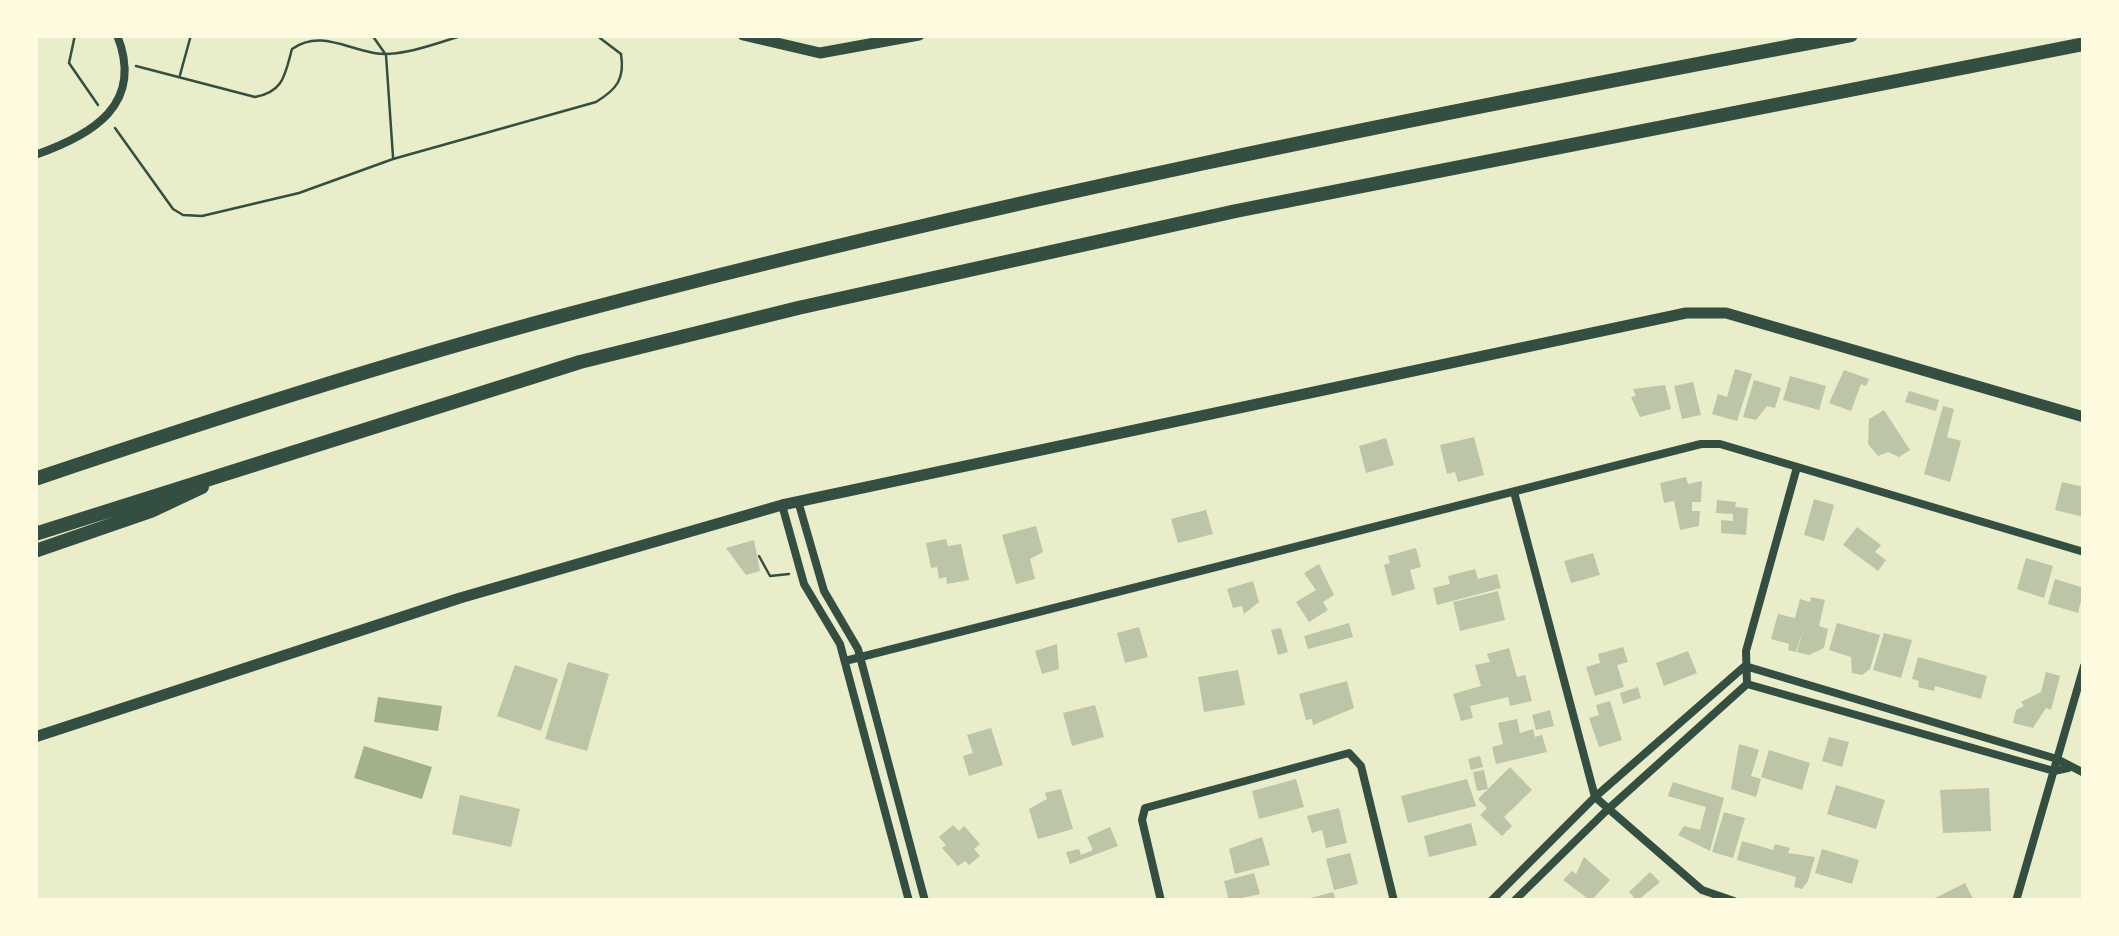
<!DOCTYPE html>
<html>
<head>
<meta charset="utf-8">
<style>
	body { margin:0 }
	#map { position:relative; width:2119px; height:936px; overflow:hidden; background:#e9edc9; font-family:Cabin,sans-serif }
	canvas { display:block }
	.frame { position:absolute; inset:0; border:38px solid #fefae0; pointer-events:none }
</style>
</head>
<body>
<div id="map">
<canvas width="2119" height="936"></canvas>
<div class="frame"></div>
</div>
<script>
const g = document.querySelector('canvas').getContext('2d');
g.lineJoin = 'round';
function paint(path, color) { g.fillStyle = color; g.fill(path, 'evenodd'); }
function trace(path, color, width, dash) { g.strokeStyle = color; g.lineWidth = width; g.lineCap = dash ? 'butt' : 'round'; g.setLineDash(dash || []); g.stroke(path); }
paint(new Path2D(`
	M378,697L442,706L438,731L374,722Z
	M364,746L432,767L422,799L354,778Z`), '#a3b18a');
paint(new Path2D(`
	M1735,369L1752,374L1737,421L1712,414L1718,394L1727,397Z
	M1844,370L1869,379L1866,386L1861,384L1851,411L1829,403Z
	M1790,376L1826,386L1819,410L1783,400Z
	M1754,380L1781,388L1775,408L1767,406L1756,420L1743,417Z
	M1693,382L1701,415L1682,419L1674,386Z
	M1665,385L1671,409L1640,417L1631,397L1636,396L1633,389Z
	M1909,391L1939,400L1936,411L1905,402Z
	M1943,406L1954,409L1947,437L1961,441L1950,482L1924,474Z
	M1884,410L1910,450L1899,457L1888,452L1878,456L1868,444L1869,419Z
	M1474,437L1484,475L1458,482L1455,472L1447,474L1440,445Z
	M1386,438L1394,465L1366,473L1359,446Z
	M1686,477L1688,484L1702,481L1701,502H1692V511H1700L1699,526L1680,530L1674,501L1664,503L1660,483Z
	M2062,482L2084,487V517L2055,510Z
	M1814,499L1834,505L1824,541L1804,535Z
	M1717,500L1736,502L1735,507L1748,508L1746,535L1721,533V520L1733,521V514L1716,513Z
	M1206,510L1213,534L1178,543L1171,519Z
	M1036,526L1043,552L1030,559L1035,579L1016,584L1002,535Z
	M1857,527L1881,545L1875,552L1886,560L1878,571L1843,545Z
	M946,539L948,546L961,544L969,580L947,584L946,577L939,579L937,567L931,568L926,543Z
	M754,540L760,571L746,575L726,548Z
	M1416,548L1421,567L1410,570L1415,589L1392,596L1384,565L1390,563L1388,556Z
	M1593,553L1600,575L1571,583L1564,561Z
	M2026,558L2053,566L2044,598L2017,589Z
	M1319,564L1334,595L1323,602L1328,610L1309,622L1296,602L1316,590L1304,573Z
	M1475,569L1478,579L1497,574L1501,588L1437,605L1433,588L1450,584L1448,576Z
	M2055,579L2084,588L2078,613L2048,604Z
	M1253,581L1259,602L1244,614L1242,606L1233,608L1227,589Z
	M1498,591L1505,620L1460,631L1453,602Z
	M1811,597L1825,600L1819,626L1828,629L1824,648L1809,655L1797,652L1803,630L1796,652L1788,650L1789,644L1771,639L1778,614L1795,618L1800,599L1810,602Z
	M1349,623L1353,637L1308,649L1304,636Z
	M1837,623L1880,635L1870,669L1862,675L1852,673L1851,657L1829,650Z
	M1139,627L1148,657L1125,663L1117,633Z
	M1281,628L1288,652L1278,655L1271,630Z
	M1884,633L1912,640L1901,678L1873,670Z
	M1057,644L1059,669L1042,674L1035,651Z
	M1623,647L1628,662L1617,665L1624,687L1595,696L1586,667L1600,663L1598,654Z
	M1509,648L1517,677L1525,675L1532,701L1510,706L1508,697L1470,706L1473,718L1461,721L1453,694L1481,686L1475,665L1490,662L1487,654Z
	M1688,651L1697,673L1664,686L1656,663Z
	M1918,657L1987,676L1981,699L1935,686L1934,691L1918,687L1919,681L1912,679Z
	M568,662L609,674L587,751L545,739Z
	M515,665L558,679L541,731L497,716Z
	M1238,670L1245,705L1204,712L1198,677Z
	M2046,672L2060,676L2051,710L2046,708L2033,728L2013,723L2016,710L2024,706L2021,702L2041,692Z
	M1347,681L1354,708L1313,725L1312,719L1306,720L1299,694Z
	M1638,687L1641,698L1623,704L1620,693Z
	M1610,701L1622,740L1599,747L1589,718L1599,715L1596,705Z
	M1095,705L1104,737L1072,746L1063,713Z
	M1550,710L1554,726L1536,730L1532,715Z
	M1517,719L1520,733L1533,729L1535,737L1542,735L1547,752L1496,764L1492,747L1503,744L1498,723Z
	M991,728L1003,765L969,776L963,756L973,753L967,735Z
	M1829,737L1849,742L1842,767L1822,761Z
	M1739,744L1759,750L1751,776L1761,779L1756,797L1731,789Z
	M1769,750L1810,763L1802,790L1761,777Z
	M1480,756L1483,767L1471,770L1468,759Z
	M1510,767L1532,790L1504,817L1512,826L1502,836L1480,815L1487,808L1478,799Z
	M1484,770L1488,789L1477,791L1473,772Z
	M1296,779L1304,807L1259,819L1252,791Z
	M1467,779L1476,806L1408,823L1401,796Z
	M1673,782L1724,798L1710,851L1678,835L1684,826L1700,830L1706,807L1668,796Z
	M1836,785L1885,800L1876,829L1827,814Z
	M1989,788L1991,831L1943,833L1940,790Z
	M1061,789L1073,829L1038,839L1029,809L1047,799L1045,793Z
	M460,795L520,809L511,847L452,834Z
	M1339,808L1347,843L1326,848L1322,830L1312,833L1307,816Z
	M1724,812L1745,818L1733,858L1712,852Z
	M1471,823L1477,845L1429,857L1424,836Z
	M953,825L959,831L964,826L980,844L974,849L980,856L969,865L965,861L958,866L942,848L946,845L939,837Z
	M1110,827L1118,846L1070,864L1066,852L1079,849L1081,855L1093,850L1087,837Z
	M1262,837L1270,865L1235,874L1229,849Z
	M1742,841L1773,850L1775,844L1790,848L1788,853L1815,857L1808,881L1802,889L1794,887L1796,877L1737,860Z
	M1822,849L1859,860L1852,884L1815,873Z
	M1350,853L1358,884L1334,890L1326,859Z
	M1584,857L1610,880L1591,901L1563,880L1572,871L1576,874Z
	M1650,872L1660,882L1637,901L1629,892Z
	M1254,873L1260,894L1229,901L1224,881Z
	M1965,883L1974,901H1929Z
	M1333,892L1336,901H1303V900Z`), '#bcc5a7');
trace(new Path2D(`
	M75,35L69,63L98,105
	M372,35L386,55L393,157
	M136,66L255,97C284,92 285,74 292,49C319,30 345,48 374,53C402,58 438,42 465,35
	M180,75L191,35
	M115,128L173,209L183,215L202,216L299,193L393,159L596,102C617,89 625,79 621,54L596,35
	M759,556L770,576L789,574`), '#344e41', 2.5);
trace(new Path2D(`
	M35,155C92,135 145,105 117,35
	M1514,492L1595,797L1702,890L1734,901
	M798,501L824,591L858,649L925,901
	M782,505L804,584L840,644L909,901
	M845,661L1701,444H1720L2084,552
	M1747,684L1746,651L1797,467
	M1161,901L1142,820L1145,808L1349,753L1361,766L1394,901
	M1491,901L1595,797L1745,666L2057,759L2084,773
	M1514,901L1606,811L1747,684L2054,771L2068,768
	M2016,901L2084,666`), '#344e41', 8);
trace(new Path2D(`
	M743,35L820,53L919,35
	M35,737L460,598L782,505L1686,313H1726L2084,417`), '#344e41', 11);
trace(new Path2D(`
	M35,479C210,420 386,363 565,315C988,202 1420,116 1851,35
	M35,534L580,362L798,308L1236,211L2084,44
	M35,551L151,511L202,487`), '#344e41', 14);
</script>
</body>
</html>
